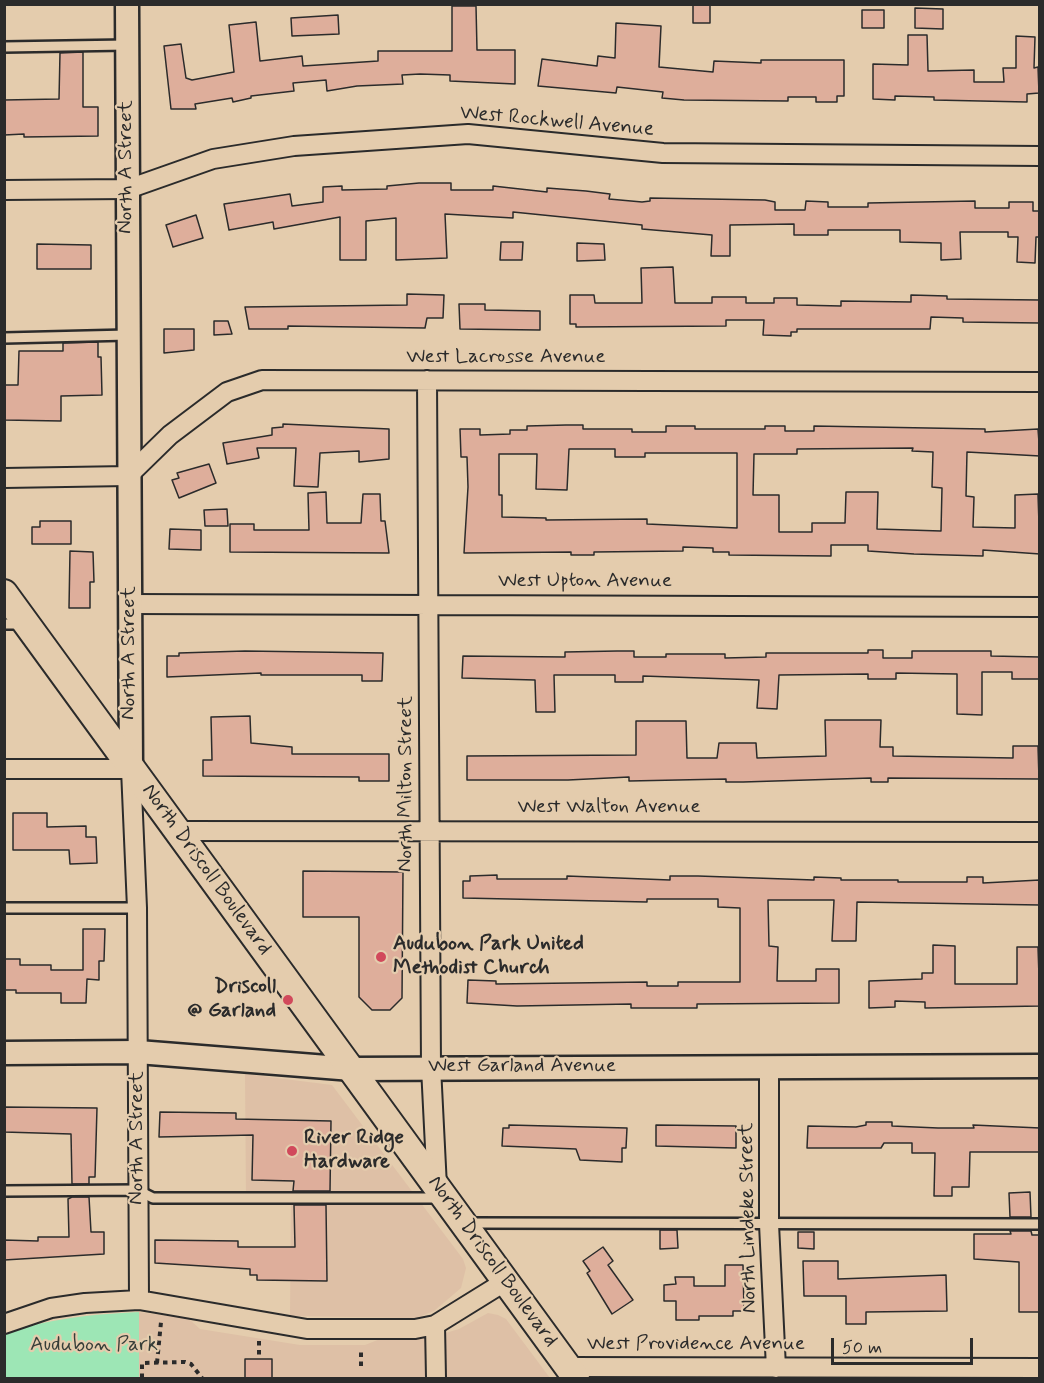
<!DOCTYPE html>
<html>
<head>
<meta charset="utf-8">
<style>
	body { margin:0 }
	#map { position:relative; width:1044px; height:1383px; overflow:hidden; background:#e4ccad; font-family:Mynerve,sans-serif }
	canvas { display:block }
	.frame { position:absolute; inset:0; border:6px solid #2b2b2b; pointer-events:none }
	.scale { position:absolute; left:831px; top:1338px; width:142px; height:27px; box-sizing:border-box; border:3px solid #2b2b2b; border-top:0; padding-left:8px; font-size:18px; line-height:21px; white-space:nowrap; color:#2b2b2b; -webkit-text-stroke:4px #e4ccad; paint-order:stroke }
</style>
</head>
<body>
<div id="map">
<canvas width="1044" height="1383"></canvas>
<div class="frame"></div>
<div class="scale">50 m</div>
</div>
<script>
const g = document.querySelector('canvas').getContext('2d');
g.lineJoin = 'round';
function paint(path, color) { g.fillStyle = color; g.fill(path, 'evenodd'); }
function trace(path, color, width, dash) { g.strokeStyle = color; g.lineWidth = width; g.lineCap = dash ? 'butt' : 'round'; g.setLineDash(dash || []); g.stroke(path); }
function label(font, color, halo, rows, align = 'center') {
  g.font = font + ' Mynerve,sans-serif'; g.lineWidth = 4.5; g.setLineDash([]); g.textBaseline = 'middle'; g.strokeStyle = halo; g.fillStyle = color; for (const [text, x, y, turn = 0] of rows) {
    g.save(); g.translate(x, y); g.rotate((+turn || 0) * Math.PI / 180); g.textAlign = isNaN(turn) ? turn : align; if (halo) g.strokeText(text, 0, 0); g.fillText(text, 0, 0); g.restore();
  }
}
paint(new Path2D(`
	M245,1074L332,1085L463,1259L466,1268L461,1288L434,1311L416,1318L290,1316L291,1202L246,1201Z
	M139,1312L189,1319L200,1329L300,1345H365L380,1339H425L459,1329L488,1313L498,1315L506,1319L550,1378H139Z`), '#dec0a6');
paint(new Path2D(`
	M139,1312V1378H5V1333C49,1319 92,1314 139,1312Z`), '#9de6b5');
const building = new Path2D(`
	M693,4H710V23H693Z
	M452,6H476L477,50H515V84L450,81V75L420,74L402,75L403,84L357,86L327,91L326,80L293,83L294,91L251,96V98L233,102L232,98L195,104L196,109H171L164,46L181,44L186,78L192,80L234,72L229,25L256,22L260,61L302,56L303,66L378,61V51H452Z
	M915,8L943,9V29L915,28Z
	M862,10H884V28H862Z
	M338,15L339,34L292,36L291,18Z
	M616,23L661,26L659,67L713,72L714,61L761,63V60H844V96H837V102H816V97H788V101L684,100L662,98L663,92L617,87L616,93L538,86L542,59L597,66L598,56L615,58Z
	M908,35H927L928,71L974,70V82H1004L1003,68H1016V36L1035,37L1034,68L1038,67L1039,93L1027,94V102L934,100V97L895,96V100L873,99V64L908,65Z
	M83,52V107H98V136L24,137V134L4,135V100L59,99L60,53Z
	M419,183H451V190H493V186L547,192V188L586,191L610,194L609,199L642,202L650,201V198L765,200L775,202V210H805L806,201L828,202V207H868V203L975,201V208H1009V202H1033V211H1040V237H1036L1035,263L1017,262L1018,237H1008V232H960L961,259L941,260V243L900,242V230H828V235H794V224L730,225V256H711L712,235L642,229V225L513,212V218L445,214L447,258L396,260V218L366,221V260H340V217L274,229L273,222L229,230L224,204L290,194L292,206L323,202V187L342,186V190L387,189V186Z
	M196,215L203,238L173,247L166,225Z
	M501,242H523L522,260H500Z
	M577,243L604,244L605,260L577,261Z
	M37,244L91,245V269H37Z
	M673,267L675,303H712V297H746V303H774V298H797V305L841,306V301L911,302V295L947,296V299L1040,300V323L963,322V318L931,317L930,329H797V332H791V336L763,335L764,320H726V326L576,327V324H570V295H594L595,303H642L641,268Z
	M407,294L444,295L443,318H427L425,328L288,326V329H249L245,307L407,305Z
	M459,304H485V310L540,311V330L460,329Z
	M214,321H228L232,334L214,335Z
	M164,329H194V350L164,353Z
	M98,342V357H101L102,395L61,396V421L4,420V385H18L19,351H63V343Z
	M283,424L389,429V459L359,462V451L320,453L318,487L294,486L296,448H257L259,458L227,464L223,443L272,435V428L283,427Z
	M566,425H583V429H632V432H666V426H695V429H765V426H785V431H814V426L985,429V432L1038,429L1040,456L967,452L966,496L974,497L973,527L1015,528V495L1038,494L1040,554L983,550V556L914,554L868,551V545H831V556L729,555V552H713V548L683,547V551L594,552V555H571V552L464,553L468,487L467,457H461L460,429H480V435L510,434V430H527V426ZM913,448L912,451L933,452L932,487L942,488L941,531L877,529L878,492H846L845,523H812V532H779V495H753L754,454H797V449ZM569,449H615V457H645V453H737V528L647,524V519L546,520V518L502,517V495H499V454H537L536,489L567,490Z
	M209,464L216,483L179,498L172,480L179,478L177,473Z
	M326,492L327,523H361L363,494H380L381,521H385L389,553L230,552V524H254V530H309L308,493Z
	M227,509L228,526H205L204,510Z
	M40,521H71V544H32V527H40Z
	M170,529L201,530V550L169,549Z
	M70,551L93,552L94,582H90V608H69Z
	M868,650H883V658H912V651H991V656L1040,657V679H1012V672H982V715L957,714V674L896,673V679H868V674L779,675L777,709L757,708L759,680L643,676V682H615V675H554L555,712H536L535,680L462,678L463,656L565,657V652L617,651H634V657H666V654H725V658L766,657V653H868Z
	M245,651L383,653L382,681H362V675H261V673L167,677V656H179V653Z
	M250,716L251,743L292,747V754H389V781H359V777L203,776V760H212L211,717Z
	M825,720H881L880,747H893V756L1013,758V746H1038L1039,779L888,778V782H871V778L743,782H726V779L629,781V777L568,780H467V756L636,755V721H686L687,758H717L719,743H756L757,758L826,756Z
	M13,813H47V827L86,826V837H96L97,863L70,864L69,850H13Z
	M303,871L403,872L402,998L390,1010H372L359,997V917H303Z
	M497,875V879H567V876L670,880V876H698L814,880V877L841,878V880H898V882H967V877H983V883L1040,880V905L857,902L856,941H832L834,900H768L769,946L778,947L777,981H816V969H839V1003L697,1004V1008H631V1004L517,1006L467,1003L468,980L496,981V984L647,982V986H678V982H740V908L718,907V899H647V902L463,898V881H470V876Z
	M83,929H105L104,961H99V980L87,979L86,1003H61V993H16V990H4V959H20V965H51V970H83Z
	M933,945L955,946V984H1017V947H1038L1040,1006L925,1008V1002L895,1001V1007L869,1008V981L922,979V973H933Z
	M4,1107L97,1108L95,1177H89V1184H72L71,1134L4,1132Z
	M160,1112L236,1113V1119L331,1121L330,1191H293L294,1181L252,1180L253,1135L159,1137Z
	M866,1122H892V1126L938,1128H974L973,1125L1040,1128V1152H970L969,1187H952V1196H934L935,1153H912V1143H884L881,1148H807L808,1126L856,1127L866,1125Z
	M509,1125L627,1128L626,1148H622V1162L580,1160L576,1149L502,1146L503,1128H509Z
	M656,1125L736,1126V1148L656,1146Z
	M1030,1192L1031,1217H1010L1009,1193Z
	M72,1197H89L91,1232H104V1254L4,1260V1240L38,1241V1237H69L68,1199Z
	M294,1205H326L327,1281L257,1280V1275H250V1269L155,1263V1240L238,1241V1247H295Z
	M660,1230H677L678,1248L660,1249Z
	M1010,1231H1031L1032,1235H1040V1312H1019V1262L974,1259V1234H1011Z
	M798,1232H814V1249L798,1248Z
	M603,1247L613,1261L608,1265L633,1300L612,1314L587,1273L590,1271L583,1261Z
	M803,1261H838V1279L946,1275L947,1311L866,1312V1324H846V1296H804Z
	M725,1265H743L744,1311H733V1316H699V1320H676V1301H664V1285L676,1284L675,1277H694V1286H725Z
	M245,1359H272V1378H245Z`);
paint(building, '#deae9b');
trace(building, '#2b2b2b', 1.5);
const service = new Path2D(`
	M4,47L127,45
	M4,338L128,335
	M4,624H23
	M4,908H137
	M4,1191L137,1190L153,1198H441
	M468,1223L1040,1224`);
const minor = new Path2D(`
	M4,190L128,189L213,159L294,146L468,134L663,153L1040,156
	M427,380L431,1067L437,1187
	M4,478L128,476L170,435L227,392L262,380L1040,382
	M130,604L1040,607
	M4,769H131L137,908L139,1300
	M178,831L1040,832
	M769,1066V1224L776,1368
	M4,1324L51,1308L85,1303L139,1300L307,1329H415L435,1325L506,1281
	M435,1325L436,1378
	M568,1367L1040,1368`);
const tertiary = new Path2D(`
	M127,4L131,769
	M4,1053L138,1052L352,1069L1040,1066`);
const secondary = new Path2D(`
	M4,593L576,1378`);
trace(service, '#2b2b2b', 14);
trace(minor, '#2b2b2b', 22);
trace(tertiary, '#2b2b2b', 27);
trace(secondary, '#2b2b2b', 30);
trace(new Path2D(`
	M259,1341V1359
	M157,1363L161,1322
	M361,1366V1348
	M142,1378V1363L185,1362L191,1364L202,1378`), '#2b2b2b', 4, [4.5, 4.5]);
trace(service, '#e4ccad', 9);
trace(minor, '#e4ccad', 18);
trace(tertiary, '#e4ccad', 22);
trace(secondary, '#e4ccad', 26);
for (const [x, y, r, color] of [
	[381,957,6,"#d1495b"],
	[288,1000,6,"#d1495b"],
	[292,1151,6,"#d1495b"]
]) { const dot = new Path2D(); dot.arc(x, y, r, 0, 2 * Math.PI); g.fillStyle = color; g.fill(dot); trace(dot, '#e4ccad', 2); }
label('21px', '#2b2b2b', '#e4ccad', [
	["West Rockwell Avenue",557,122,5],
	["North A Street",127,167,-90],
	["West Lacrosse Avenue",506,358],
	["West Upton Avenue",585,582],
	["North A Street",130,653,-90],
	["North Milton Street",407,784,-90],
	["West Walton Avenue",609,808],
	["North Driscoll Boulevard",206,870,54],
	["West Garland Avenue",522,1067],
	["North A Street",138,1138,-90],
	["North Lindeke Street",749,1218,-91],
	["North Driscoll Boulevard",492,1262,54],
	["West Providence Avenue",696,1345]
]);
label('bold 21px', '#2b2b2b', '#e4ccad', [
	["Audubon Park United",393,945],
	["Methodist Church",393,969],
	["Driscoll",276,988,"right"],
	["@ Garland",276,1012,"right"],
	["River Ridge",304,1139],
	["Hardware",304,1163]
], 'left');
label('21px', '#363e39', '#e4ccad', [
	["Audubon Park",94,1346]
]);
</script>
</body>
</html>
